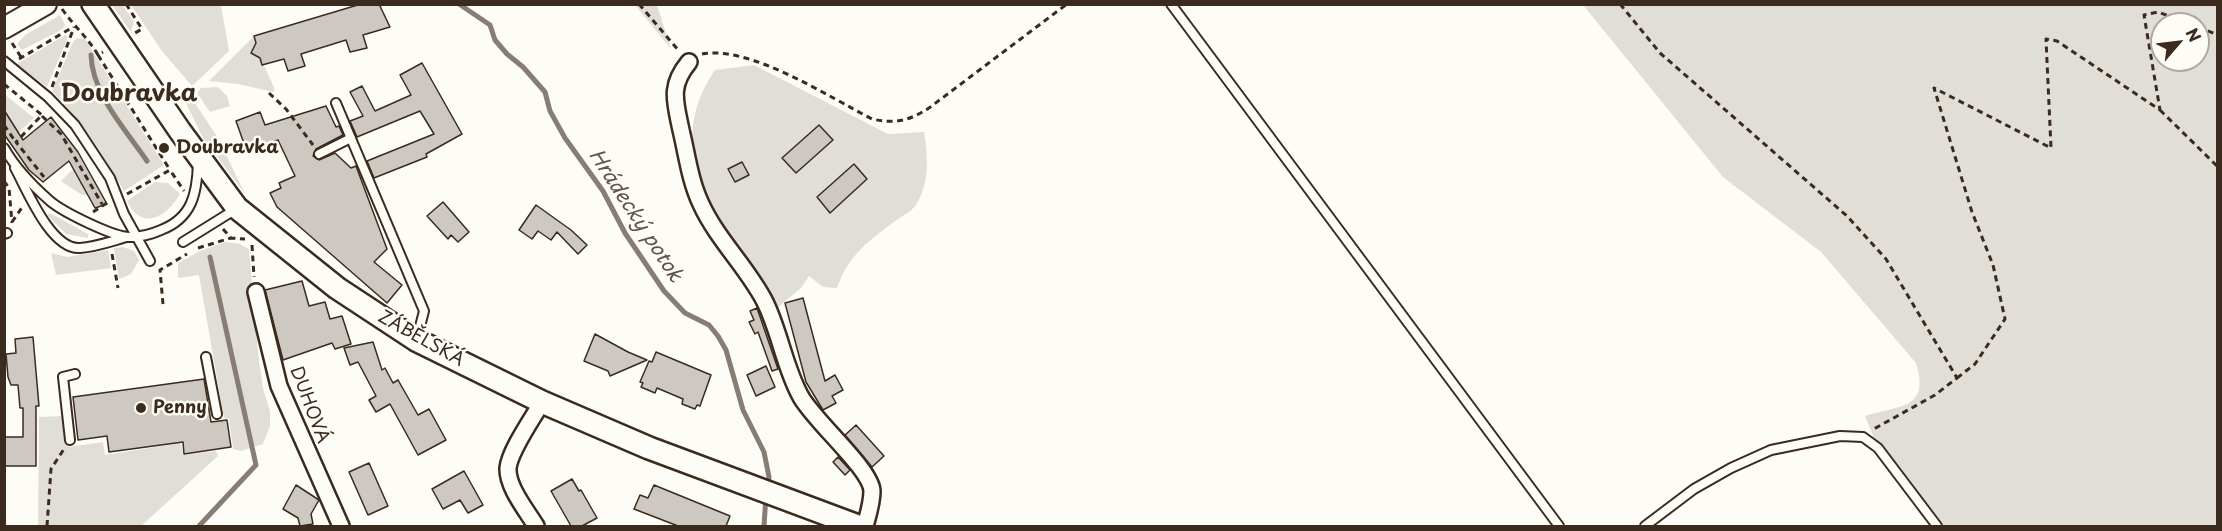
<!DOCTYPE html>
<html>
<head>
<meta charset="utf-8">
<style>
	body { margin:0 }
	#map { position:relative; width:2222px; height:531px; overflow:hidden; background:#fdfcf7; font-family:"Playpen Sans",sans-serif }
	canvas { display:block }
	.frame { position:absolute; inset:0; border:6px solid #3b2a1e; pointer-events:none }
	.north { position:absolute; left:2150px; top:12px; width:60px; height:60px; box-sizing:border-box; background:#fdfcf7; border:2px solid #afa8a0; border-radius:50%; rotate:62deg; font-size:16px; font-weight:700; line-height:24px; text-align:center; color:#3b2a1e }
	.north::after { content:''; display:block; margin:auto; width:21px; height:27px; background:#3b2a1e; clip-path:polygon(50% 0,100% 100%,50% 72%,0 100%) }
</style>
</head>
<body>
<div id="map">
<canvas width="2222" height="531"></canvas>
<div class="frame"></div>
<div class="north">N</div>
</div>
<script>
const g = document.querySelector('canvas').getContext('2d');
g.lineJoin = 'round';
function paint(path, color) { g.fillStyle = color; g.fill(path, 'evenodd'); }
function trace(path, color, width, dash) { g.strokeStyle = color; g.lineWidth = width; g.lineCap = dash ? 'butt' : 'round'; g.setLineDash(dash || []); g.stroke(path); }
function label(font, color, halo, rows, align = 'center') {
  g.font = font + ' "Playpen Sans",sans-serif'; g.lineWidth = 5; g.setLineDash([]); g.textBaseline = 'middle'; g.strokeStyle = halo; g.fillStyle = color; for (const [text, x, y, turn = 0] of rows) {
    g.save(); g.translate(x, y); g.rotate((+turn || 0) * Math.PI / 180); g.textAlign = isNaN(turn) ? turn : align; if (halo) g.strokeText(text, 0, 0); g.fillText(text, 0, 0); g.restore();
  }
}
paint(new Path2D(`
	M112,5H123L134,22L131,32Z
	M131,5H221L229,51L192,86L162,51Z
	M635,5H657L671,49Z
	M1583,5H2217V526H1937L1878,448L1865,416C1901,405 1930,409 1916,363L1821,252L1723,177ZM2162,24H2198V60H2162Z
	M60,15L65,25L63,29L22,50L17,44L25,35Z
	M65,35L68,37L47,87L17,64Z
	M254,36L256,44L252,53L259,54L275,90L273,92L238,84L209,81Z
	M77,38L85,39L164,165L124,191C103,154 82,121 52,91L73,42Z
	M754,65L888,134L924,132C928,157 930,182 916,205C911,212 900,217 894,222C867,242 848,256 837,288L823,287L809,276L801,288L776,309C730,236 654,158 715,70Z
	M218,87L227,96L230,106L210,112L197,93L201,88Z
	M4,94L34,118L18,133L5,119Z
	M191,97L218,138L245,194L203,138L185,101Z
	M73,169L89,196L82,195L61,181Z
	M155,182L168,183L180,194C167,217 141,232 127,201Z
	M50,213L88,234V238L66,234L47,215Z
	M226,242L240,244L249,249L258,353L263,388L270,411V426L263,444L241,451L233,449L229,419L224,418L199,275L178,278V263L200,251Z
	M123,247L134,251L139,260L131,274L119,279L114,248Z
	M108,250L111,268L56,275L51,253L67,257Z
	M63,416L68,447L103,442L105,455L181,443L183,455L216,451L218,456L141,526H38L39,417Z`), '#e1ded7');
trace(new Path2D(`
	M459,4L490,25L495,40L507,54L523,67L545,92L550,111L565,138L603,191L625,233L664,291L685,313L709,325L718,336L726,350L743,410L764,452L769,477L768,486
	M91,55C92,94 126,130 147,161
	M199,526L256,465L210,257
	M764,526L766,495`), '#887d74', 5);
const building = new Path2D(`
	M361,4H379L390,27L363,35L367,48L350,52L346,40L301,54L305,66L288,71L284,59L262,65L260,58L251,53L256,43L254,36Z
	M422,63L462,134L426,154L427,157L374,178L367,161L434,134L420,111L357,137L350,121L363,116L350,92L362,86L375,111L411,95L400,75Z
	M326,106L336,127L339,126L343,135L316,149L313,156L319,160L335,153L351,168L356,166L387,249L374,262L402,285L387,303L277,207L270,193L281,188L279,183L295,176L278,140L247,152L236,121L260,112L265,125Z
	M4,110L23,140L51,117L78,152L107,204L95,208L69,161L43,182L29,170L4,134Z
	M819,125L833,140L796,173L782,158Z
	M742,162L749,175L735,182L728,169Z
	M854,164L867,179L830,213L817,197Z
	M443,202L469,232L458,242L451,235L448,239L427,216Z
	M536,205L571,230L587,245L578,254L557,232L551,240L538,231L532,239L519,230Z
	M302,281L309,306L325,302L330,319L342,316L351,344L335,349L332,343L283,360L265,290Z
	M803,298L825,381L835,375L843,390L832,396L836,403L823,410L806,382L785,303Z
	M757,308L778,369L772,371L758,332L755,334L749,322L754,320L750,311Z
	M595,334L628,352L647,360L610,376L608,371L584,361Z
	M33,337L39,406H36V466H4V437H23V408H20L18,385H11L8,377L6,354L16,353L15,339Z
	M373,342L382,370L385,368L393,383L398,380L418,415L429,409L446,440L418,455L390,404L376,412L369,400L376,396L358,362L350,365L344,348Z
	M656,352L711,375L700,406L697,405L695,409L682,404L683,399L657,388L655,393L641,387L643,383L640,382L649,361L652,362Z
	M766,366L775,387L756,396L747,375Z
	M204,379L211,422L227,420L231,447L184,454L183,442L109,452L107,436L78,440L73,397Z
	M856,425L884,456L872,467L845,435Z
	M838,457L850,470L845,475L833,462Z
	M369,463L388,506L368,515L349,472Z
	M464,471L483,505L468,513L460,500L443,509L432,489Z
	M572,479L579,491L581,490L597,518L582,526H571L551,491Z
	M296,485L319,500L311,514L313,524L300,526L298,518L283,509Z
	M654,485L730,516L726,526H678L634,509L640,495L648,498Z`);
paint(building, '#cdc8c2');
trace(building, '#3b2a1e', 1.5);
const service = new Path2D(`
	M1171,4L1559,526
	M4,61L48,97L75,125L110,178L124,214L150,261
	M336,103L424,311L417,338
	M4,148C15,167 34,187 50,201C63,212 113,237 130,237C140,237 152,234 161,230C192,218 197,194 198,163
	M319,154L351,138
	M15,168C27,190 51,250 80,248C96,247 112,241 127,237
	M4,234L7,233
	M183,242L236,209
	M206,357L217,414
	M70,440L63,377L75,374
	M1645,526L1694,489L1731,468L1771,450L1840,436L1863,437L1878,448L1937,526`);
const minor = new Path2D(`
	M689,62C669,86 675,101 681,130C687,155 690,181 701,204C717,239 746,266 764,300C780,331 784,367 801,397C815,422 871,469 872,491C872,503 868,515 865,526
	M256,292L279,386L341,526
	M536,526C527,511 507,487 508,468C510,450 533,418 542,402`);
const tertiary = new Path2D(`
	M4,28L46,4`);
const secondary = new Path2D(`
	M93,4L180,131L237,208L337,288L416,340L542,402L649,448L858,526`);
trace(service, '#3b2a1e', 12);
trace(minor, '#3b2a1e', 20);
trace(tertiary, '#3b2a1e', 24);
trace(secondary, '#3b2a1e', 26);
trace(new Path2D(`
	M126,4L142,29L135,33
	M639,4L679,51
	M1620,4L1660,53L1847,216L1886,259L1957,378L1935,395L1872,430
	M4,5L5,4
	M62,9C74,26 88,38 98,55L103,52
	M2198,27L2218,35
	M12,43L21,57
	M702,54C750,45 829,97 872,119C895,124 909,121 929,108L1067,4
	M98,55L170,170
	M19,59L73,27
	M4,84L42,115L16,142L44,177
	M52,87L74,27
	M269,93L286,109L313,145
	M2160,110L2218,167
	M42,116L61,134L102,204
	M4,125L15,141
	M4,181L9,188L12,223
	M127,194L170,170L184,191
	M93,212L107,203
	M12,222L23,206
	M223,229L231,238L245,239
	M252,245L254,277
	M198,248L231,238
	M112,254L118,288
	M163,304L160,270L187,254
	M1957,378L1975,364L2005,319L1993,265L1972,212L1934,88L2051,148L2046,39L2057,41L2160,110L2144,15L2158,12L2191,24
	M47,526L51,469L64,449`), '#3b2a1e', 3, [6, 4.5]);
trace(service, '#fdfcf7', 8);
trace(minor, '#fdfcf7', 15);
trace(tertiary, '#fdfcf7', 20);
trace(secondary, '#fdfcf7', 21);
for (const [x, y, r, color] of [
	[164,148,6,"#3b2a1e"],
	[141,408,6,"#3b2a1e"]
]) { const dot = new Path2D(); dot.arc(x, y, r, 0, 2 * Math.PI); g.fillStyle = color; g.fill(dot); trace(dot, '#fdfcf7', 2); }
label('bold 18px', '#3b2a1e', '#fdfcf7', [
	["Doubravka",176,148],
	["Penny",153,408]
], 'left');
label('18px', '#3b2a1e', '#fdfcf7', [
	["ZÁBĚLSKÁ",421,339,29],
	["DUHOVÁ",309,405,69]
]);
label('italic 20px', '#615349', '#fdfcf7', [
	["Hrádecký potok",635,216,57]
]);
label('bold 24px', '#3b2a1e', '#fdfcf7', [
	["Doubravka",129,94]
]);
</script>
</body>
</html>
